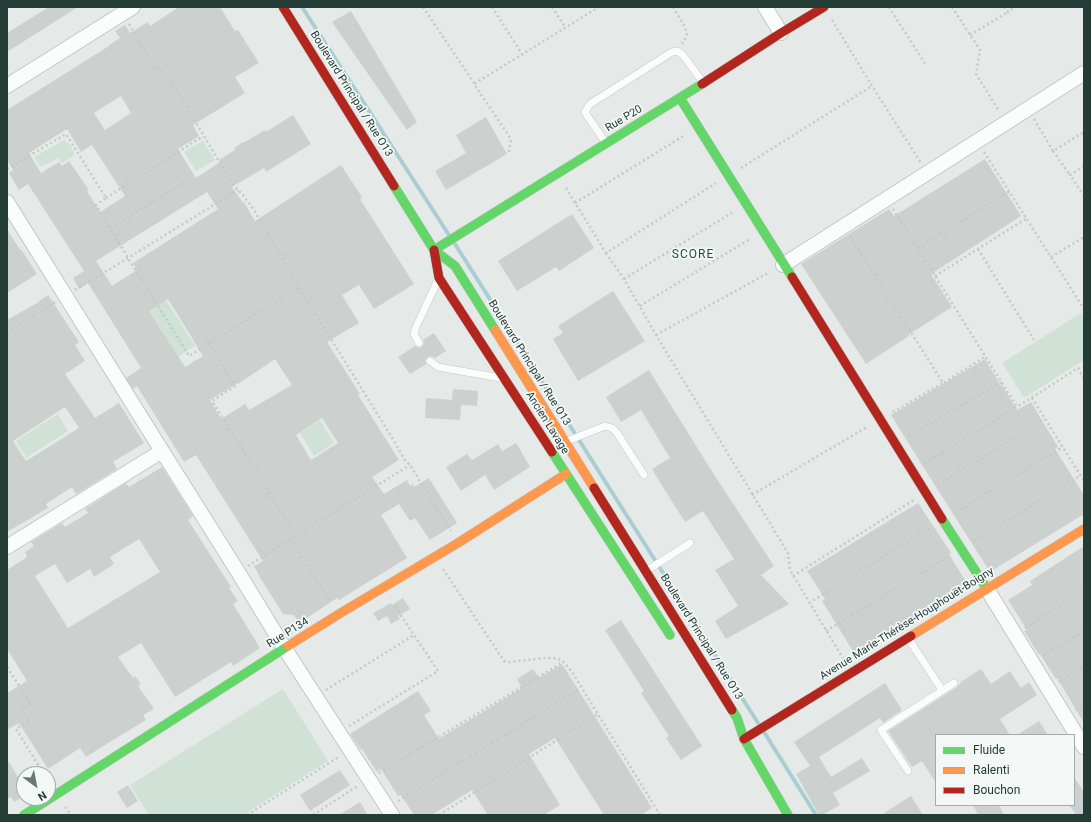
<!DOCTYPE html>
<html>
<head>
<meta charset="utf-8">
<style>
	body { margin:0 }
	#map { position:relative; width:1091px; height:822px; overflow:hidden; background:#e5eae8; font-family:Roboto,sans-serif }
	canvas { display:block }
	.frame { position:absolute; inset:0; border:8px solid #243c36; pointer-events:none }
	.legend { position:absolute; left:935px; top:734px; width:140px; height:72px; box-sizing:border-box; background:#f3f8f6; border:1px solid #a0ada9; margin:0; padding:5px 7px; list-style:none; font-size:12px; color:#243c36 }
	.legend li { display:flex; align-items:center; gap:8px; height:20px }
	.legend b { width:20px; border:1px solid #a0ada9 }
	.north { position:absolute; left:16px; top:766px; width:40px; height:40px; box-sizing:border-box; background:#f3f8f6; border:1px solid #a0ada9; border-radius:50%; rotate:148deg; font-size:11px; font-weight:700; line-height:16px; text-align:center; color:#243c36 }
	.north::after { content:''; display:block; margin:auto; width:14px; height:18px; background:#687974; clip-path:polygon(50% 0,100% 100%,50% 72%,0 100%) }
</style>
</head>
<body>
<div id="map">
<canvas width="1091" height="822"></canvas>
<div class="frame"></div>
<ul class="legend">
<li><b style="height:5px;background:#63d668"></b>Fluide</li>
<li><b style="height:5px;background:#ff974d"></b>Ralenti</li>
<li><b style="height:5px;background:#b3261e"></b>Bouchon</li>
</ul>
<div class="north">N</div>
</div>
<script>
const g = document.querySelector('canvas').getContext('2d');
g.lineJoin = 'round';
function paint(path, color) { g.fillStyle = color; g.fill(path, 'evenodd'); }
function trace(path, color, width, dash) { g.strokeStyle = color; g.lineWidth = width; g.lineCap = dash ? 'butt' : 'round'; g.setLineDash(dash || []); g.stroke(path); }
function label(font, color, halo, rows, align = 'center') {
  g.font = font + ' Roboto,sans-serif'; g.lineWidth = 3.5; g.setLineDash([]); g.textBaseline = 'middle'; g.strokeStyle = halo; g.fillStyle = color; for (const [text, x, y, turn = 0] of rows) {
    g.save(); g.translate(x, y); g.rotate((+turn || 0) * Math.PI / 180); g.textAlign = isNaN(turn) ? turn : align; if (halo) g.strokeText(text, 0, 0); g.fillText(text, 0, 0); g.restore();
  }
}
paint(new Path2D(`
	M64,140L70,145L75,155L62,163L58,158L41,167L34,157Z
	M203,141L215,160L196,171L184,152Z
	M166,300L195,346L178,357L149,310Z
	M1081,313L1084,318V360L1024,398L1002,363Z
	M58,414L68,431L26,458L16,441Z
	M320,420L334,443L314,456L300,433Z
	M283,689L328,761L243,815H149L130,785Z`), '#d0e2d5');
trace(new Path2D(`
	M302,7L449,235
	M455,244L758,723
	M764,732L816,815`), '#aacdd4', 4);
paint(new Path2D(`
	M49,7H78L7,52V33Z
	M179,7H220L235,31L238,30L259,63L235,77L245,93L193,125L199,136L178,149L196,178L220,162L219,160L235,150L234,148L243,142V143L265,130L266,132L293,115L311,144L266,172L264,168L232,187L243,203L244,202L255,221L341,165L362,197L360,199L414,284L374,309L359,285L342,295L359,323L327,342L360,394L358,395L399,460L372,477L384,494L407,480L410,486L413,484L414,487L429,478L457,523L430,540L415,518L410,521L399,504L381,515L407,558L339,600L337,598L299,623L294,615L283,614L261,579L254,566L263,561L196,455L184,462L137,386L133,389L126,378L141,368L88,283L79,289L73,278L84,271L28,184L19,190L9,173L13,170L7,160V110L109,46H108L120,38L115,31L125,25L130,33L148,22L150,26ZM121,96L131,113L105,130L94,113ZM67,129L81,152L92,145L125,196L100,212L87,191L89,190L69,161L62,166L59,162L41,173L29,153ZM207,192L218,209L133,263L137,270L112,286L96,261ZM168,299L203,356L185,367L149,311ZM275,359L292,385L249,410L245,404L221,419L210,400L238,383V384ZM322,418L338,443L311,460L296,435Z
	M351,11L417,122L407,130L332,22Z
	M486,117L507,154L446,190L435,171L466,153L456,135Z
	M985,159L1021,216L931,274L952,307L908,335L909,336L866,364L801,264L889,209L894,216Z
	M572,214L594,248L559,271L556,267L517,291L498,261Z
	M7,229L20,250L21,249L37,274L7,293Z
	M613,291L645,341L578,381L553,339L563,333L558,326Z
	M48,295L79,342L75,345L85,361L65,374L95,418L119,403L144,443L113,462L117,469L76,494L72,487L46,504L48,508L7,532V320L39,302V301ZM65,407L79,428L26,461L13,441Z
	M434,333L446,351L435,358L431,356L428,357L425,360L426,364L410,374L398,357L415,346L419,348L422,347L424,343L423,340Z
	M985,359L1001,386L1002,385L1017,410L1031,402L1058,447L1055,449L1084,495V514L990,572L922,465L891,415Z
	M649,370L713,473L774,566L761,575L789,604L726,639L715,621L738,606L715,570L734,559L703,511L685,522L671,500L652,469L670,458L641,410L621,422L606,397Z
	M453,389L478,391L477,406L461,405L460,420L425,418L426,398L452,400Z
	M516,443L530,467L494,490L485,475L461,491L446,467L467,454L472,460L498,444L502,451Z
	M162,467L193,516L188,520L231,587L229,588L238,601L233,604L260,648L233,666L231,662L175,697L141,643L118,657L133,678L135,676L141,684L138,686L154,709L143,715L146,720L113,740L86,757L80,748L48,769L19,723L7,730V693L27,681L7,649V570L27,557L25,552L34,546L31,542L62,523L65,527L88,513L85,509L126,483L129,487ZM139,539L160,572L68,628L35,576L55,564L67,583L90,569L94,577L114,564L110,557Z
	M918,503L951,553L949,554L969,587L856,656L822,601L825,599L807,571Z
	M1084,546V723L1057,678L1056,679L1040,654L1039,655L1024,631L1027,630L1008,600L1032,585L1030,581Z
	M403,598L410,609L398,616L400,619L391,624L387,616L378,621L373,613L391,603L392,605Z
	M621,620L702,746L681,760L666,738L669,736L641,693L644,691L605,630Z
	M562,664L652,808L641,815H604L555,738L529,754L560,805L544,815H488L472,790L432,815H414L401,795L398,796L381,769L377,772L362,749L361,750L350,734L418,691L431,711L424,715L439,739L522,688L517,679L533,669L539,678Z
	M981,669L991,684L1010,671L1021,688L1029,682L1037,695L1000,719L1010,735H936V783L922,761L912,767L888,731L957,687L962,681Z
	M885,683L902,710L883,723L880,718L819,757L831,777L862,758L870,771L833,793L840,805L822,815H819L796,774L810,766L794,742Z
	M1039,721L1048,735H1017Z
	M7,759L18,777L24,773V796L14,802L11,797L7,799Z
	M340,770L350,785L310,811L300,795Z
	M1074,777L1084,792V815H1076L1070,806L1074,805Z
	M128,785L138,801L127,808L117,792Z
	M911,796L923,815H881Z
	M360,802L368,815H339Z
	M973,805H999L1004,815H978Z`), '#ccd1cf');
const lane = new Path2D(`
	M606,143L586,114L585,112L590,104L672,52L677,51L683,55L702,81
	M419,343L414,334L416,327L438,280
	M430,361L438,367L501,378
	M567,441L605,426L612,428L617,433L644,475
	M646,571L690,543
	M908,638L942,690
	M908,771L881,730L954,683`);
const street = new Path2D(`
	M765,7L781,33
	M7,86L133,7
	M7,202L162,451L238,572L285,649L392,815
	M783,265L1084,73
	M7,547L162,451
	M987,589L1084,747`);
const fast = new Path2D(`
	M680,98L792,277
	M394,186L434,250L455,266L495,330
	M434,250L702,84
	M552,452L670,635
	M942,519L987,589
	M732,710L737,718L744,739L788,815
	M24,815L288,646`);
const slow = new Path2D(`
	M495,330L594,488
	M911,636L1084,529
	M288,646L339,614L458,543L566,474`);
const jam = new Path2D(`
	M283,7L394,186
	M702,84L781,33L824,7
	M434,250L439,278L552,452
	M792,277L942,519
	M594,488L732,710
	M744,739L911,636`);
trace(lane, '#c2c7c5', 8);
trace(street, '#c2c7c5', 16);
trace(fast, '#c1c7c5', 10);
trace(slow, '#c1c7c5', 10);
trace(jam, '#c1c7c5', 10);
trace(new Path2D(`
	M423,7L474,83
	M492,7L522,54
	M552,7L565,27
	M673,7L685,27L687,35L682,44
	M889,7L926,65
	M952,7L980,50L976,74L999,111
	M1004,7L1008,12L1015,7
	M832,20L872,86L921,163
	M129,24L156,70L160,68L163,73L168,76L234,186L243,195L254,210L299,287L394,441L404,459L410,465L451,531
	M970,35L1008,12
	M1034,119L1053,151L1084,132
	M1053,151L1070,175
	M509,152L511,139L474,84L599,7
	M984,152L1084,309
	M1084,166L1070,175L1084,196
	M741,168L872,86
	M7,169L66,134L106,198L96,205L128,258L189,356L299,287
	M566,188L606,253L716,183
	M106,198L203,136
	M575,203L685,135
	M893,209L1017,407
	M110,228L190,179
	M850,236L943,383L986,356
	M918,248L1010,191
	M978,249L1034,340
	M606,253L624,279L656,335L788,553L790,570L844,660
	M1051,257L1084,237
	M935,276L1027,218
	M624,279L733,212
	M75,290L128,258L238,190
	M640,306L750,239
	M7,333L55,302
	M656,335L770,272
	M209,343L235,386L212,401L296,536
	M1032,398L1084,481
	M893,412L943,383
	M909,436L1002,382
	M925,463L1017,407L1078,368L1084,379
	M938,485L1045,419
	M752,495L867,427
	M956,512L1063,447
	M290,539L330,601
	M974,541L1081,475
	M248,566L410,465
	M443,569L504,661L510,662C523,661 547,656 558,659C564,661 568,667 572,672L660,815
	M793,576L914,500
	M809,603L929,528
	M1025,628L1084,590
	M826,631L949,556
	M1043,656L1084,631
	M7,667L31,704L21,710L29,721L16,729L44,774
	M1059,682L1084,667
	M326,690L414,635
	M1076,710L1084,705
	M349,726L438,671L394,605
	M379,773L563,662
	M398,801L581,688
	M65,807L71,815
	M247,815L340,756
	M313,815L359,785
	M439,815L598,714`), '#c2cac6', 2.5, [2, 3]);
trace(lane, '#fbfcfc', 7);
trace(street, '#fbfcfc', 14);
trace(fast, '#63d668', 9);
trace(slow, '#ff974d', 9);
trace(jam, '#b3261e', 9);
label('11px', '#243c36', '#f3f8f6', [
	["Boulevard Principal / Rue O13",351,94,58],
	["Rue P20",624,119,-31],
	["Boulevard Principal / Rue O13",529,363,58],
	["Ancien Lavage",547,423,58],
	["Avenue Marie-Thérèse-Houphouët-Boigny",907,624,-32],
	["Rue P134",288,633,-32],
	["Boulevard Principal / Rue O13",701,637,58]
]);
g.letterSpacing = '1px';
label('12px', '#224c43', '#f3f8f6', [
	["SCORE",693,255]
]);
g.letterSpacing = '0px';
</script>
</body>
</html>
